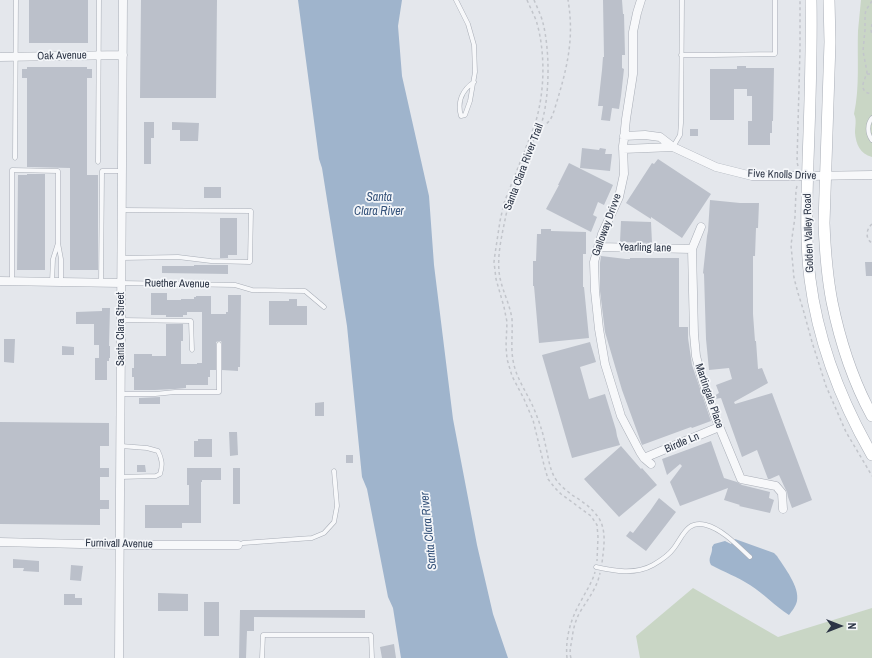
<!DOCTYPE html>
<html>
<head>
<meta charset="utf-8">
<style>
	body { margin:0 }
	#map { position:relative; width:872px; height:658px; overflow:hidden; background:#e4e7ec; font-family:"Archivo Narrow",sans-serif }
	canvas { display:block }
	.north { position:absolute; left:820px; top:606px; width:40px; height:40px; -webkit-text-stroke:3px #f4f6f9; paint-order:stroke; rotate:90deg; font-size:11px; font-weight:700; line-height:16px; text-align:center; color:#2b3445 }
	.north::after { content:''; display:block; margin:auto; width:14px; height:18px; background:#2b3445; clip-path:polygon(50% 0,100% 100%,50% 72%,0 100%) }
</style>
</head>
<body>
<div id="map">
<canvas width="872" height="658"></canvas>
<div class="north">N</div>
</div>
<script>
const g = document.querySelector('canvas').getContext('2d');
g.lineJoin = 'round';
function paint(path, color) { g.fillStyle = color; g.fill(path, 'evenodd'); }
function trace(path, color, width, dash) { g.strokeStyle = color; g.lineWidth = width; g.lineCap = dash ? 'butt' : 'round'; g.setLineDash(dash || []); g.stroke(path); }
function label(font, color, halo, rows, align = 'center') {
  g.font = font + ' "Archivo Narrow",sans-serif'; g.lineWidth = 3.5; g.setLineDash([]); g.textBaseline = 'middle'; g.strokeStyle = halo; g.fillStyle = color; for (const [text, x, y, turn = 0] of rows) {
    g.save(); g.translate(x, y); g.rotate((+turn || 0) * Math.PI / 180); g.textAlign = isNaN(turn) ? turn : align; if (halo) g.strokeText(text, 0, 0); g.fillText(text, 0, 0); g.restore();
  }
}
paint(new Path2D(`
	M861,0H872V157C860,154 856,144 855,133C855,126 857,120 854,114C860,87 857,58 858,31C859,20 860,10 861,0Z
	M693,588L778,637L872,608V658H640L636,636Z`), '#c9d6c5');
paint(new Path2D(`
	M298,0H402L398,26L402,76L429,196L434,265L453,419L477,545L493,614L508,658H401L393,608L388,597L367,489L362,477L347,326L322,168L319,159Z
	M735,539L774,553L777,556C784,567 800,587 797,601C796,606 792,611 789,615C775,606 764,594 750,585C738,577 724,572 711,565C707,558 713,554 712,547L714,544L725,541L731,544Z`), '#9fb4cc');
paint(new Path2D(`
	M29,0H88V43H29Z
	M141,0H217L216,98H140Z
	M603,0H622L623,14H624L625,55H622V68L624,69L621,96L619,109L612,108L610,121L601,120L603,106H598L602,70L603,57H604Z
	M737,66H746V68H774L773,121H772V133H770V145H748V121H752V96H747V89H734V120H710V69H737Z
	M27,67H87V69H92V78H87V175H98V270H70V168L27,167V78H22V69H27Z
	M144,122H154V138H151V164H144Z
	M172,122L199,123L198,141H180V130H172Z
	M690,129H698V136H690Z
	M582,148L599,150L600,148L606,149L605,154H612L610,171L580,168Z
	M658,159L711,194L682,238L651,217V219L626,203L652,163L654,164Z
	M569,163L613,185L604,205L598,202L593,215L597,217L591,232L546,209L559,185H558Z
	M27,174H45V270H17L18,175H27Z
	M204,187H221V198H204Z
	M710,200L740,203H759L758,228H756L755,256H753V314L755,341H756L758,369L762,368L768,383L734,402L735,404L772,393L812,500L792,508L788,497L787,492L784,486L779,475L770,479H768L757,450L742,457L721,398L715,399L714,396L719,393L716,385L732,379L729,368L709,370L706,339L704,274L703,273L707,236L708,231Z
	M220,218H237V255H228V258H220Z
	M621,221L651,222L652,243L620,242Z
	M541,229H551V231L586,232V254H583V287H584L589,338L539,343L534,286H533V261H536L537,234H541Z
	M601,256L626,259H630V258H679V327H688V338L692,365L711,421L692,428L691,427L642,445L622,390L605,332L600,291V263Z
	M865,262H872V276H866Z
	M194,265H228V274L162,273V266H194Z
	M151,293H167V300H181V299H194V297H196V296H211V314H226V312H228V295H241L240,367H238V371L222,370V344L221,341H219L216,342V370H210V377H208V385H186V388L175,389L155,390H134V377H132V368H134V354H152V356H166V324H183V341H181V364H197V363H202V312H187V315H183V317H166V315H151Z
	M289,299H297V306H307V325H269V301H289Z
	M102,308H110L109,346H110V358H109V361H107V380H95V358H99V345H94V324H76V312L102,311Z
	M4,339H15L14,363L4,362Z
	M590,342L596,362L580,367L589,399L605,394L616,430L617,436L620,445L572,458L542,355Z
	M62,346L74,347V355H62Z
	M160,397V404H139V398Z
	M324,402V416H315V403Z
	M0,422L109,423V446H100V468H109V477H100V500H109V509H100V525L0,524Z
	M229,432H237L238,455L230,456Z
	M198,439H212V457H194V441H198Z
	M711,441L724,478L737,482L742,485L770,492L769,498L774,500L770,513L739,506L740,505L724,500L728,488L680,506L670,482L682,466L680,464L667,475L662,459Z
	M621,446L641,469L642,468L657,485L619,517L584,479Z
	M346,455H353V463H346Z
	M137,465H145L146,472H137Z
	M187,468H221V480H202V482H201V523H182V528H145V505H189V485H187Z
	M233,468H240V504H233Z
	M659,498L676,512L646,551L626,536L630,531L633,533L650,511Z
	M13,559L39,561V572L23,571L24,568H13Z
	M71,565L83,566L81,581L70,580Z
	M158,593L188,594V611H158Z
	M64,594H75V598H82V605H64Z
	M204,602H219V636H204Z
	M240,610H365V618L254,617V631H247L246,658H239Z
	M394,644L396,658H382L380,647Z`), '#bbc0ca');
const service = new Path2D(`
	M456,0L468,24L474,45L475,72L470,101L465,115L461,116C457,102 462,90 474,82
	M681,55H713L775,54V0
	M872,118C867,124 867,133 872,140
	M673,147L680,135L681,123L682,0
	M15,158L16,0
	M98,162L99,0
	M122,258L178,257L211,261L250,262L251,211L122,210
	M12,281V170L58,171V243L61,259V282
	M52,282L53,259L58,243
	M101,283L102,171H122
	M121,283L235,285L252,290L305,291L324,307
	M121,320L191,321L192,350
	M121,394H155L175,392H219V344
	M120,477L156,476L160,474C163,465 162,459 158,451L147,448L121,446
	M238,545L243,543L312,538L324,533L334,522L337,506L334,471
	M596,567C614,571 635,575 653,565C660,561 669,555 674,548C683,536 687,520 706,525C722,529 738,546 750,557
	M262,658L263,635H371L372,658`);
const minor = new Path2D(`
	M641,0L637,13L633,32V74L626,119L624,139L623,146L624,174L619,197L602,234L594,262L595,291L599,329L605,364L621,416L640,452L644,458L651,464
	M0,57L123,55
	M624,136L645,135L660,137L673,147L716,167L752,176H808L872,175
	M623,149L673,147
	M701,227L692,249L694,334L696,356L702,379L714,414L741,479L776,486L782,493L783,509
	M598,247L692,249
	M0,281L121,283
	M644,458L719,427
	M0,542L120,545H238
	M119,658L123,0`);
const secondary = new Path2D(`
	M811,0C812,54 810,107 808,161C807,200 805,239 810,279C818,342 841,401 872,455
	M829,0L830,42L824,223C825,249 827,276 832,302C840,341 853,381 872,416`);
trace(service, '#a9aeb7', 5);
trace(minor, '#a9aeb7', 9);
trace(secondary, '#a9aeb7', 12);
trace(new Path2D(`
	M527,0C530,7 533,13 536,20C546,52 545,95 534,127L504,203L500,221L495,254L494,262L496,279L504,307L507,322L506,346L507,359L512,376L524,399L533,420L544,465L548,479L555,488L561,494L591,516L597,525L598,537L597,561
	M534,0C537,7 541,15 543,23C550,51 550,97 541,125C538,130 536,136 533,141C528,153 525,164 520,175C515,189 509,201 506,215C502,235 496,258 500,278C503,292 510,305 512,319C513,335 510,349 514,365C518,382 530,397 536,414C540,424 543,433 545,443C548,455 549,468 555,478C559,485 566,490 572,495C580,500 588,505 594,512C608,526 604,545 602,563
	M872,1L866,10L865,15V30L863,51L867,72L863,84V88L865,92L868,93L872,94
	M872,24L871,30L872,36
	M867,74H872
	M541,125C549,125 552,117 554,111C566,72 575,41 568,0
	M798,166L797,162L800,50V0
	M797,186L796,190L795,217L791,245L794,278L798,293L803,309L812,342L826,386L846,432L865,464L872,476
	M872,224C866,229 865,239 872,243
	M567,658C565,638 571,618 581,601C586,591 592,583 595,572
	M571,658C569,652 571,645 572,639C573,630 575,621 580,612C588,599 597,588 600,573`), '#c2c5cb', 1.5, [3, 3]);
trace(service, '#f7f8fa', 4);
trace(minor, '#f7f8fa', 8);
trace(secondary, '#fff', 11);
label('11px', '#2b3445', '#f4f6f9', [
	["Oak Avenue",62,56,-1],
	["Santa Clara River Trail",524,167,-69],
	["Five Knolls Drive",782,175,2],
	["Galloway Drivve",607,225,-70],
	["Golden Valley Road",809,233,-92],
	["Yearling lane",645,248,1],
	["Ruether Avenue",177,284,1],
	["Santa Clara Street",121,329,-90],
	["Martingale Place",709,396,71],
	["Birdle Ln",682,443,-23],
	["Furnivall Avenue",119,544,1]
]);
label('italic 12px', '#34527a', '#f4f6f9', [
	["Santa",379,198],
	["Clara River",379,212],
	["Santa Clara River",429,531,-96]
]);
</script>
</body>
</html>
